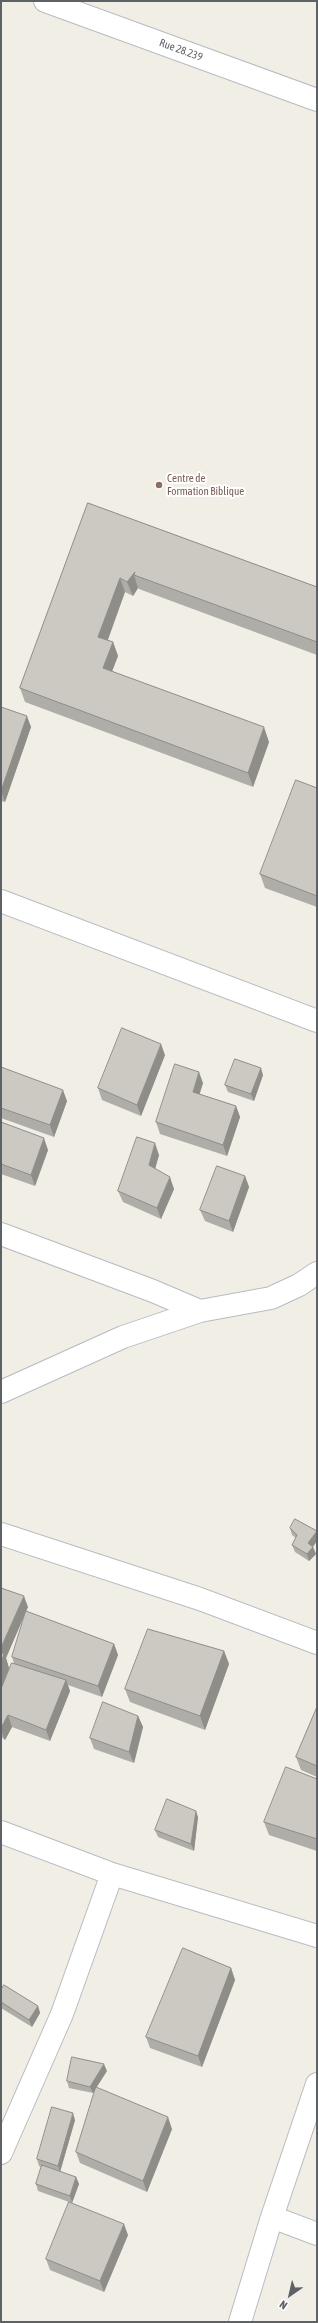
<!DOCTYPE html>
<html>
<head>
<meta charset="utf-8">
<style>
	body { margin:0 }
	#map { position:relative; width:318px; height:2323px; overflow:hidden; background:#f1eee6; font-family:"Asap Condensed",sans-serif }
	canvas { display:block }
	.frame { position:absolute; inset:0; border:2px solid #5d6267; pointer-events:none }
	.north { position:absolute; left:270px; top:2275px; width:40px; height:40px; -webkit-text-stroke:3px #fff; paint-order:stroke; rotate:214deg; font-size:11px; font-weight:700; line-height:16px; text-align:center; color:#5d6267 }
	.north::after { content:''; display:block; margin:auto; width:14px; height:18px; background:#5d6267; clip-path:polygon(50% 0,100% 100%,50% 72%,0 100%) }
</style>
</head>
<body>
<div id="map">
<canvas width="318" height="2323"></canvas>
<div class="frame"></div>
<div class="north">N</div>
</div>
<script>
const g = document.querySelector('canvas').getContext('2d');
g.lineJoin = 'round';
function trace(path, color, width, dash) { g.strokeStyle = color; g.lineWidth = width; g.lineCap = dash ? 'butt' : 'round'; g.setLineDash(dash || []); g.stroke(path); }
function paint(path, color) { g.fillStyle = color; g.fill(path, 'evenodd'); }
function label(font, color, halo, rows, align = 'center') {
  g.font = font + ' "Asap Condensed",sans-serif'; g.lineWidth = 4; g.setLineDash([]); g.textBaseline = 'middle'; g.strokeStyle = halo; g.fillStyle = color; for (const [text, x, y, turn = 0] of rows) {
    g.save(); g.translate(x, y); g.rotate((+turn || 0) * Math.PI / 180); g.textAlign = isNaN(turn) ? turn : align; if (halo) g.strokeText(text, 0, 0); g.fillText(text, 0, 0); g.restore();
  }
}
const minor = new Path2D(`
	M45,1L317,100
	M1,901L317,1021
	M1,1234L153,1291L200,1311L271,1298L299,1285L317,1273
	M1,1392L123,1337L200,1311
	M1,1534L200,1599L317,1643
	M1,1832L112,1874L317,1936
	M1,2153L62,2014L112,1874
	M272,2217L317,2234
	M240,2322L272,2217L317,2084`);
trace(minor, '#b8bcc0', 24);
trace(minor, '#fff', 22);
paint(new Path2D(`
	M88,503L317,587V655L139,589L138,588L133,596L125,592L107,640L113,642L118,656L112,671L269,742L253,787L25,702L20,688Z
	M1,707L31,727L5,802L1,801Z
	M317,788V907L265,888L260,874Z
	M165,1055L141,1116L102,1100L98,1088Z
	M1,1067L67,1101L54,1137L1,1118Z
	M263,1075L254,1101L228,1092L225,1085Z
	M203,1083L199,1094L236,1106L240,1117L227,1156L160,1134L156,1122Z
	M1,1122L48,1150L35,1186L1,1174Z
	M159,1155L155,1169L174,1189L161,1219L123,1202L118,1191Z
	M245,1176L249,1187L233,1232L205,1221L200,1210Z
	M290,1528L313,1547L316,1554L309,1561L295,1552L292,1545L296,1538L292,1535Z
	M1,1588L28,1607L6,1658L9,1668L3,1684L14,1663L12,1657L114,1644L118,1655L102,1697L68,1685L70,1691L50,1741L12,1727L5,1740L1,1737Z
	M224,1651L229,1664L205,1730L130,1702L125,1689Z
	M317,1707V1777L301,1770L296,1757Z
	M138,1716L143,1727L134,1763L94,1749L90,1738Z
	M317,1779V1851L269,1835L264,1822Z
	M198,1817L194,1851L158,1837L155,1830Z
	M231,1968L235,1980L202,2067L150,2048L146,2037Z
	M1,1990L38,2006L40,2013L32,2027L1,2008Z
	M107,2071L96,2087L172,2129L147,2192L80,2163L76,2152L96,2088L93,2093L69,2088L67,2081Z
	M75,2120L60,2172L76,2177L79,2184L72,2203L38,2191L36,2184L42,2167L39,2166L37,2159Z
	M128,2235L104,2292L50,2270L46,2259Z`), '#afada8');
paint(new Path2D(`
	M135,572L134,575L138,588L133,596L127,582Z
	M120,578L125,592L104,651L98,637Z
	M113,642L118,656L108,682L103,668Z
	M27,716L31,727L5,802L1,791Z
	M264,727L269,742L253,787L248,773Z
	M161,1044L165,1055L141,1116L137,1105Z
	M261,1068L263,1075L254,1101L251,1094Z
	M199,1072L203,1083L197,1103L193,1092Z
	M63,1090L67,1101L54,1137L50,1125Z
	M236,1106L240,1117L227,1156L223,1145Z
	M44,1138L48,1150L35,1186L31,1175Z
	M155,1143L159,1155L153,1176L149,1165Z
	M245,1176L249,1187L233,1232L229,1221Z
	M170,1177L174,1189L161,1219L157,1208Z
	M317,1531V1541L311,1550L308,1543Z
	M313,1547L316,1554L309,1561L307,1554Z
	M24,1596L28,1607L6,1658L9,1668L1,1689V1648Z
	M114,1644L118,1655L102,1697L98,1686Z
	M224,1651L229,1664L205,1730L200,1716Z
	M66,1680L70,1691L50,1741L46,1730Z
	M8,1715L12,1727L5,1740L1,1730V1728Z
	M138,1716L143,1727L134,1763L129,1752Z
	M196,1811L198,1817L194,1851L191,1844Z
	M231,1968L235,1980L202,2067L198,2056Z
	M38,2006L40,2013L32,2027L29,2020Z
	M104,2064L107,2071L93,2093L90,2087Z
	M73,2113L75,2120L60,2172L58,2166Z
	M168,2117L172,2129L147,2192L143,2181Z
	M76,2177L79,2184L72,2203L70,2196Z
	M124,2224L128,2235L104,2292L100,2281Z`), '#8f8d88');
const building = new Path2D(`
	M88,503L317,587V642L134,575L135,572L127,582L120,578L98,637L113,642L103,668L264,727L248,773L20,688Z
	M1,707L27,716L1,791Z
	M296,780L317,788V896L260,874Z
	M122,1028L161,1044L137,1105L98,1088Z
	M235,1059L261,1068L251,1094L225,1085Z
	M175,1064L199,1072L193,1092L236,1106L223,1145L156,1122Z
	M1,1067L63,1090L50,1125L1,1108Z
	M1,1122L44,1138L31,1175L1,1164Z
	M137,1137L155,1143L149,1165L170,1177L157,1208L118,1191Z
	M217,1166L245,1176L229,1221L200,1210Z
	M295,1519L317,1531L308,1543L313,1547L307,1554L292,1545L297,1535L290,1528Z
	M1,1588L24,1596L1,1648Z
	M26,1611L114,1644L98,1686L12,1657Z
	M148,1629L224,1651L200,1716L125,1689Z
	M1,1653L4,1654L1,1663Z
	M12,1663L66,1680L46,1730L8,1715L1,1728V1689Z
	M103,1702L138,1716L129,1752L90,1738Z
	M317,1707V1766L296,1757Z
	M286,1767L317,1779V1839L264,1822Z
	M167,1799L196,1811L191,1844L155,1830Z
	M183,1948L231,1968L198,2056L146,2037Z
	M4,1985L38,2006L29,2020L1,2002V1990Z
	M72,2057L104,2064L90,2087L67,2081Z
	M96,2087L168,2117L143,2181L76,2152Z
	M52,2107L73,2113L58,2166L37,2159Z
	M42,2165L76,2177L70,2196L36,2184Z
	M69,2202L124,2224L100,2281L46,2259Z`);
paint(building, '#ccc9c3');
trace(building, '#8f8d88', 1);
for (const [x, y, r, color] of [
	[159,485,4,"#8d6e63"]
]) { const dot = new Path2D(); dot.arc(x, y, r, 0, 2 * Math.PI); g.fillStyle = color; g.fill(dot); trace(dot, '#fff', 1.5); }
label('11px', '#5d6267', '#fff', [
	["Rue 28.239",181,50,20]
]);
label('11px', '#785e54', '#fff', [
	["Centre de",167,479],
	["Formation Biblique",167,492]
], 'left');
</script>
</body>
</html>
